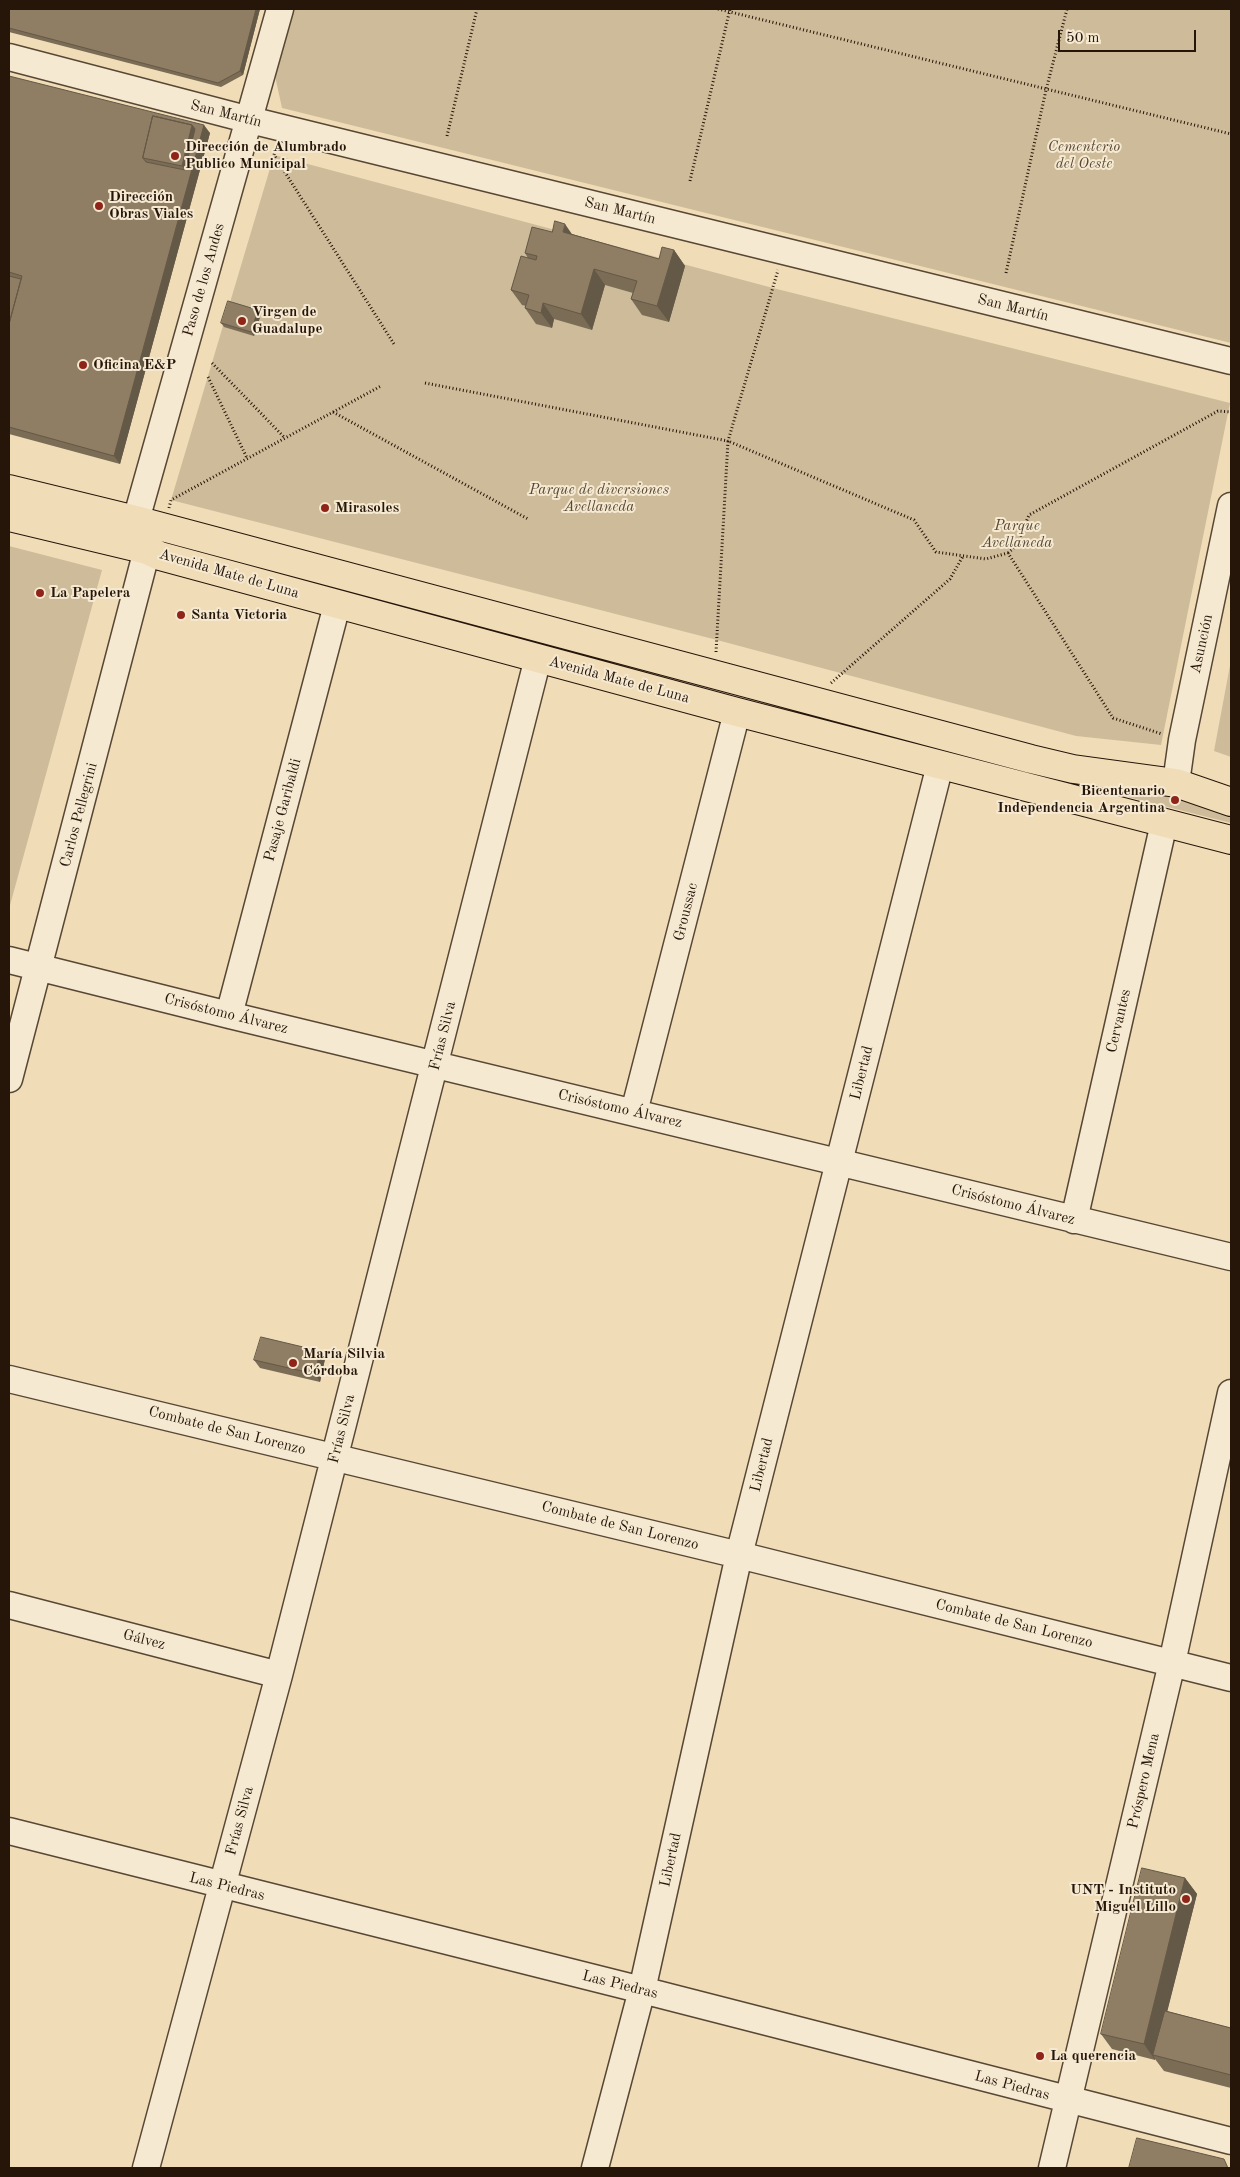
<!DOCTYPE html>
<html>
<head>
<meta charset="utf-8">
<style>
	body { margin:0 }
	#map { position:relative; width:1240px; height:2177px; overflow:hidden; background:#f0ddb8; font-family:"Old Standard TT",serif }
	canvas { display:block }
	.frame { position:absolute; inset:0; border:10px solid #261509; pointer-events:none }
	.scale { position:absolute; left:1058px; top:30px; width:138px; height:22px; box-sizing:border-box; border:2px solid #261509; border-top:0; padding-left:6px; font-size:15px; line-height:18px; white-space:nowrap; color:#261509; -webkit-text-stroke:4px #f5e9d1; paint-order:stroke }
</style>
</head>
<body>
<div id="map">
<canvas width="1240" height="2177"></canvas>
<div class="frame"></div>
<div class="scale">50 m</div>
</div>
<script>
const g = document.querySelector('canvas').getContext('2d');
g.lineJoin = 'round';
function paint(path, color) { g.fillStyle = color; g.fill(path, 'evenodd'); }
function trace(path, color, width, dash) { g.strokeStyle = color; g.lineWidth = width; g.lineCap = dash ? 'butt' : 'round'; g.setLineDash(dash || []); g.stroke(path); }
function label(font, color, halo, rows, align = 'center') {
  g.font = font + ' "Old Standard TT",serif'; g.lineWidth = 4; g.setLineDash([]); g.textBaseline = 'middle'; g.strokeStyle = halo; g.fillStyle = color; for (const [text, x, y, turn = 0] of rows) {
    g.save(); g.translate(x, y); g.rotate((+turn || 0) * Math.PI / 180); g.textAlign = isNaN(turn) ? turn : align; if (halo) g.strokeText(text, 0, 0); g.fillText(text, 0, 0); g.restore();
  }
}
paint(new Path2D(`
	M293,9H1231V343L282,108L275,76Z
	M274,155L773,288L1230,403L1161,745L1076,736L717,640L171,500Z
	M9,546L102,570L9,909Z
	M1231,660V757L1214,751Z
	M1029,772L1179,796L1231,814V823Z`), '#cebb9a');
const minor = new Path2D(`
	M9,57L250,120L1231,361
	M1176,783L1182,740L1231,506
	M9,960L229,1015L1231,1257
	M229,1015L337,605
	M9,1079L147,550L136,520L280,9
	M634,1112L737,712
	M1074,1220L1164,823
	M9,1379L739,1555L1231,1678
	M9,1605L279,1675
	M9,1831L642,1990L1231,2141
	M146,2168L279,1675L538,658
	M595,2168L642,1990L739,1555L940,765
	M1052,2168L1172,1663L1231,1393`);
const major = new Path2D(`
	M9,489L136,520L1031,759L1073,769L1176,783L1231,802
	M9,517L147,550L160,556L737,712L1231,840`);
trace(minor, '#584735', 29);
trace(major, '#261509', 30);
trace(new Path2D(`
	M718,9L1231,134
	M447,136L477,9
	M276,147L274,155L394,344
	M690,181L730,9
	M1006,273L1046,90L1067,9
	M212,363L285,438
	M208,377L247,458
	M425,383L728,441L778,270
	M333,412L528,519
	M169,508L171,500L381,386
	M1008,553L1016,546L1029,515L1218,411L1231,412
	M716,652L728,441L914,520L936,552L986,559L1008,553L1113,718L1162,734
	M831,683L950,579L963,556`), '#261509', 3, [1, 2.5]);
trace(minor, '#f5e9d1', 26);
trace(major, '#f0ddb8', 28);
paint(new Path2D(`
	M9,9H260L243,75L221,87L9,32Z
	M9,76L210,133L120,464L9,434Z
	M572,234L659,259L674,250L685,266L669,322L642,315L631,299L633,293L605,285L592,330L554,319L552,328L536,324L525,308L526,306L522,305L511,290L528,258L525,253Z
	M261,314L254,336L224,327L221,323Z
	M320,1351L325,1359L320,1382L260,1368L254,1360Z
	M1185,1878L1197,1894L1167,2011L1231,2028V2088L1164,2071L1155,2059V2060L1112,2049L1101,2034Z`), '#7b6c56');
paint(new Path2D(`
	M256,9H260L243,75L240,71Z
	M192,125H204L210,133L120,464L114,456L190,177L182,166Z
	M565,224L576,240L563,232Z
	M674,250L685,266L669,322L657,306Z
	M594,269L605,285L592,330L581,314Z
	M543,303L554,319L552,328L541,313Z
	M258,310L261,314L254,336L251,332Z
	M320,1351L325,1359L320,1382L315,1374Z
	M1185,1878L1197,1894L1156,2056L1153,2055L1155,2059V2060L1144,2044Z`), '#645846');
const building = new Path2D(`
	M9,9H256L240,71L218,83L9,28Z
	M9,76L204,125L114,456L9,427V324L22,276L9,272ZM153,116L192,125L195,129L185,170L146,162L143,158Z
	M153,116L192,125L182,166L143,158Z
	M555,221L565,224L563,232L659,259L662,247L674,250L657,306L631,299L637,281L594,269L581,314L543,303L541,313L525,308L529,295L511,290L521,256L536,260L537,256L525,253L532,227L552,232Z
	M9,276L21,279L9,324Z
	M228,301L258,310L251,332L221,323Z
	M261,1337L320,1351L315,1374L254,1360Z
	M1142,1868L1185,1878L1144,2044L1101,2034Z
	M1165,2011L1231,2028V2075L1153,2055Z
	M1137,2138L1224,2159L1228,2168H1129Z`);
paint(building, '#8f7d64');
trace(building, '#645846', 1);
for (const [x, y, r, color] of [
	[175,156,5,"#8f2418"],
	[99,206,5,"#8f2418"],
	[242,321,5,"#8f2418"],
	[83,365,5,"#8f2418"],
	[325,508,5,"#8f2418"],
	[40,593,5,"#8f2418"],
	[181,615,5,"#8f2418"],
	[1175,800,5,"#8f2418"],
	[293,1363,5,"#8f2418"],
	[1186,1899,5,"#8f2418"],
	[1040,2056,5,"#8f2418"]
]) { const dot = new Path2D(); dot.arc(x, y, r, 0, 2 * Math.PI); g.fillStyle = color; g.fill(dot); trace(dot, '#f5e9d1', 2); }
label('15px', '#261509', '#f5e9d1', [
	["San Martín",226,114,14],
	["San Martín",620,211,14],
	["Paso de los Andes",204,280,-74],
	["San Martín",1013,308,14],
	["Avenida Mate de Luna",229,574,16],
	["Asunción",1202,644,-78],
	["Avenida Mate de Luna",619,680,15],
	["Pasaje Garibaldi",283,810,-75],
	["Carlos Pellegrini",79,815,-75],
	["Groussac",686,912,-76],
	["Crisóstomo Álvarez",226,1014,14],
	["Cervantes",1119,1021,-77],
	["Frías Silva",443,1036,-76],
	["Libertad",862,1073,-76],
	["Crisóstomo Álvarez",620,1109,13],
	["Crisóstomo Álvarez",1013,1205,14],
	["Frías Silva",342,1429,-76],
	["Combate de San Lorenzo",227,1431,14],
	["Libertad",762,1465,-76],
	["Combate de San Lorenzo",620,1526,14],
	["Combate de San Lorenzo",1014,1624,14],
	["Gálvez",144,1640,14],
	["Próspero Mena",1144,1781,-77],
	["Frías Silva",240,1821,-75],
	["Libertad",671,1860,-78],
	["Las Piedras",227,1887,14],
	["Las Piedras",620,1985,14],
	["Las Piedras",1012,2086,15]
]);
label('bold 15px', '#261509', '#f5e9d1', [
	["Dirección de Alumbrado",185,147],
	["Publico Municipal",185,164],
	["Dirección",109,197],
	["Obras Viales",109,214],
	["Virgen de",252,312],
	["Guadalupe",252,329],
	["Oficina E&P",93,365],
	["Mirasoles",335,508],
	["La Papelera",50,593],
	["Santa Victoria",191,615],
	["Bicentenario",1165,791,"right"],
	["Independencia Argentina",1165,808,"right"],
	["María Silvia",303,1354],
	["Córdoba",303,1371],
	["UNT - Instituto",1176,1890,"right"],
	["Miguel Lillo",1176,1907,"right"],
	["La querencia",1050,2056]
], 'left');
label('italic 15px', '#584734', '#f5e9d1', [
	["Cementerio",1084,147],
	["del Oeste",1084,164],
	["Parque de diversiones",599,490],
	["Avellaneda",599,507],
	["Parque",1017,526],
	["Avellaneda",1017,543]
]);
</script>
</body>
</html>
